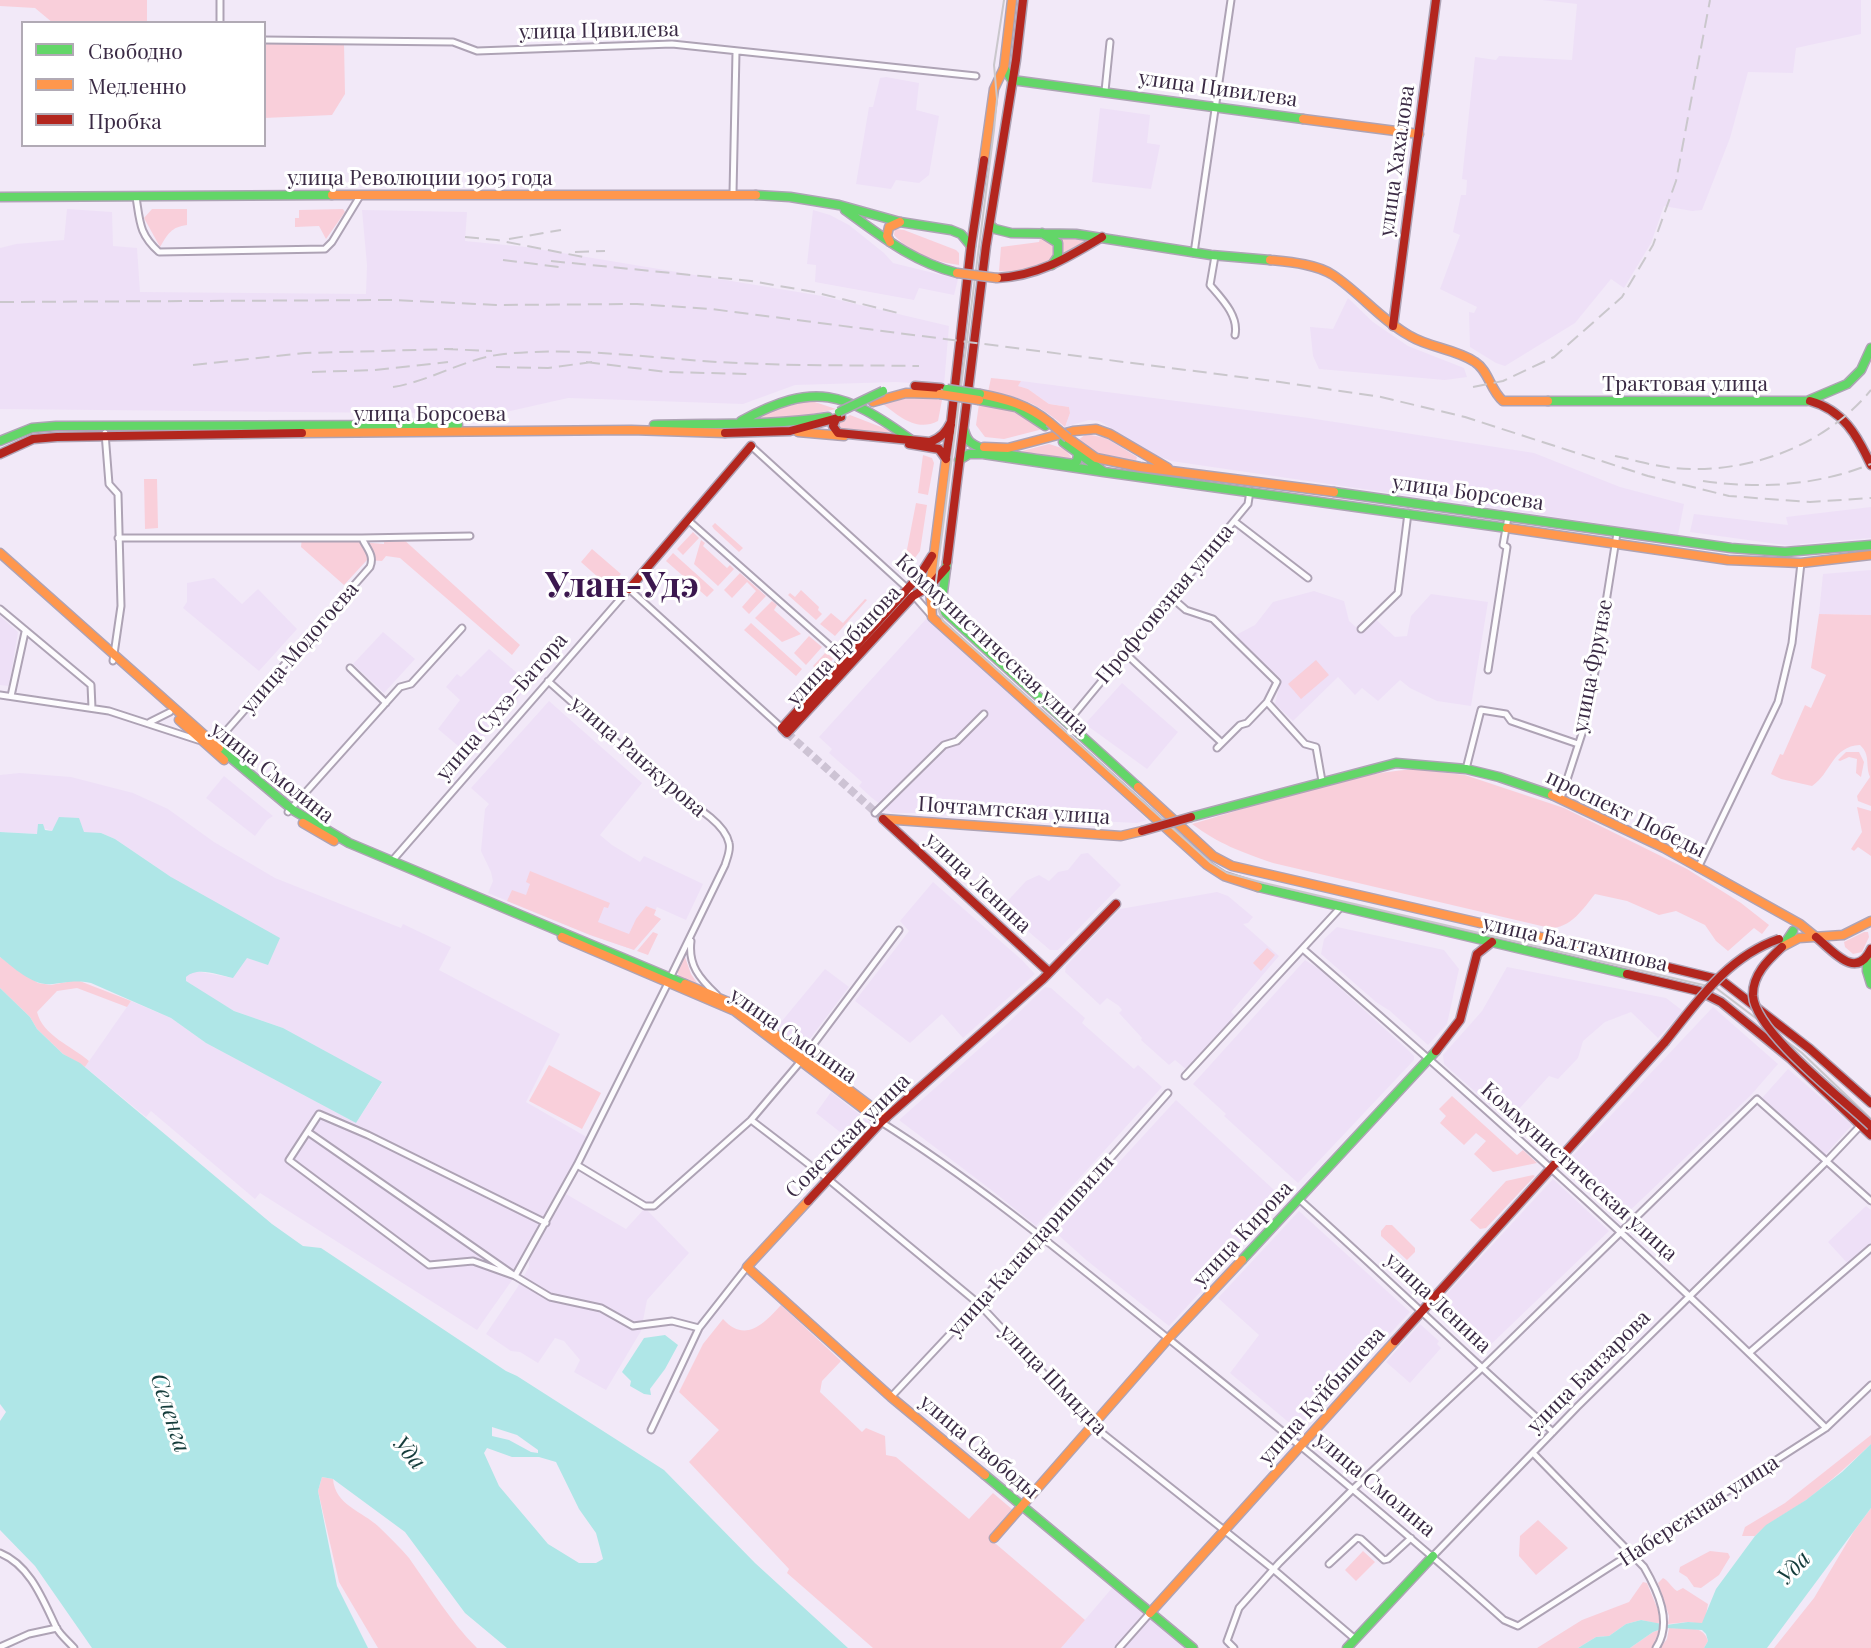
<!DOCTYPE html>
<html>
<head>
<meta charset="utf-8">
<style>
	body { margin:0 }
	#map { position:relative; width:1871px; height:1648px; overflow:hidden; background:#f2e9f8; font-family:"Playfair Display",serif }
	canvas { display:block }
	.legend { position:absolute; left:21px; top:21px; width:245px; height:126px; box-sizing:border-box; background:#fff; border:2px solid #b1aab5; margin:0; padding:9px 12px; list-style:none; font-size:21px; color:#3b2b45 }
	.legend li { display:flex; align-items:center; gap:14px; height:35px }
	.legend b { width:35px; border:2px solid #b1aab5 }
</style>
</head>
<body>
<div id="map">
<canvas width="1871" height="1648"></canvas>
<ul class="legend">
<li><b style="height:9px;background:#63d668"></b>Свободно</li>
<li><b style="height:9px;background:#ff974d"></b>Медленно</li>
<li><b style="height:9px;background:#b3261e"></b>Пробка</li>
</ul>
</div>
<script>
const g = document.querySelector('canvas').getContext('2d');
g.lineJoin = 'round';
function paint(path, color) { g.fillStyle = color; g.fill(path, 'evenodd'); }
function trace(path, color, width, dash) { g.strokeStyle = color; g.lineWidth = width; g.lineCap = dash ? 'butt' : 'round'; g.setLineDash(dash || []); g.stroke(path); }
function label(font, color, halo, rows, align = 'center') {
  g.font = font + ' "Playfair Display",serif'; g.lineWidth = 6; g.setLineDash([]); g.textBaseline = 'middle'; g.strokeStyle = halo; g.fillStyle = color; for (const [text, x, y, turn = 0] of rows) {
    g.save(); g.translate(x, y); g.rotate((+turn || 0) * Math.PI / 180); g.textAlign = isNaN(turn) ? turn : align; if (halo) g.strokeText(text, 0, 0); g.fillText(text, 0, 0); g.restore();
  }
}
paint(new Path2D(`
	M1542,0H1861V34L1796,48L1793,73L1748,72L1730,138L1702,210L1692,211L1664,206L1651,243L1624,288L1611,279L1575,323L1505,366L1496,363L1470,347L1469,312L1474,313L1477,307L1440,289L1460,235L1453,232L1461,195H1466L1467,180L1462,179L1475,57L1496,60L1499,56L1572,60L1577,4Z
	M886,77L919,83L916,110L939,116L929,175L919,183L896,180L891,189L856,184L869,107H873L880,78Z
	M1100,108L1150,115L1147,143L1160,145L1151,189L1092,182Z
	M67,209L112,212L113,246L137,248L140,292L366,294L367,265L362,210L467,212L465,241L526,247L822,296L949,326L944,385L896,382L795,385L743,404L568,398L497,414L0,409V248L16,244L64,240Z
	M813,210L830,215L849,225L884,253L893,263L958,279L954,295L919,288L914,300L815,282L816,265L807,264Z
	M1348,298L1373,322L1408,346L1464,368L1467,377L1445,380L1319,369L1313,356L1310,327L1333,329Z
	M1021,381L1309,418L1534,453L1620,487L1684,504L1678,535L1171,461L1158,456L1099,421L1089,420L1065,427L1070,413L1069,407L1049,404L1028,389L1017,386Z
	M1871,507V538L1800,544L1799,547L1690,532L1694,514L1788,525L1786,517Z
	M1871,570V615L1819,614L1823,574Z
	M214,578L242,604L258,589L297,629L259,671L183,608L187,602V583Z
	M1314,591L1344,601L1349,621L1356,627L1371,615L1395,637L1407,636L1411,616L1431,594L1488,602L1471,706L1437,701L1410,688L1400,680L1378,701L1362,688L1355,695L1338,677L1293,721L1275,704L1281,679L1234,636L1255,625L1273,602Z
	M0,616L18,632L9,686L0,685Z
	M927,618L1136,809L1147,820L1137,823L930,813H892L872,798L859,786L862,782L829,753L832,749L819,737Z
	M383,632L415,659L384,693L353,664Z
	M489,649L530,684L469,755L438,729L460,700L446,687L457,674L461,677Z
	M1122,683L1178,732L1147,769L1085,724Z
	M549,701L642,783L600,835L612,845L640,862L644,856L703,884L686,920L657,907L653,915L661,919L634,950L590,935L488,893L493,881L491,872L481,851L485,809L489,804L471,788Z
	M20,773L71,777L133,793L168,809L214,842L275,878L401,928L403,924L451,947L439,970L560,1034L526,1102L590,1139L515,1276L477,1330L260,1193L255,1199L151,1111L146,1117L85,1067L131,1001L171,1018L206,1043L356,1123L382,1083L283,1028L234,1011L191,986L186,982L185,977L189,973L195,971L233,978L171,877L115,839L101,833H88L56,825L52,831L44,828L39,830L37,834L0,832V775Z
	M224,776L273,816L267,820L255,836L206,798Z
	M1088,853L1121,885L1058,950H1050L1001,908L1026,881L1039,875L1049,881L1058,872L1068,870L1081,854Z
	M933,882L1022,960L1035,974L963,1038L942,1014L910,1043L855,1001L909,931L900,921Z
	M1217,892L1228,896L1253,917L1248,923L1243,924L1279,956L1231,1012L1235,1016L1187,1070L1175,1060L1169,1065L1141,1040L1142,1038L1119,1013L1122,1010L1119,1006L1107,998L1100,1005L1065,972L1066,966L1120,909Z
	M1337,927L1444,950L1459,969L1447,1024L1428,1045L1390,1011L1376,1002L1321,954L1324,939Z
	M1305,960L1319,969L1407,1049L1414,1056V1060L1298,1183L1224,1116L1226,1114L1193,1084Z
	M1507,967L1666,998L1683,1011L1658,1038L1631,1012L1605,1022L1583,1041L1578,1058L1558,1079L1549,1076L1508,1121L1444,1064L1443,1055L1482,1011Z
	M825,969L849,987L803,1048L777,1027Z
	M1045,987L1051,988L1085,1018L1082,1023L1134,1069L1138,1065L1162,1087L1036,1226L994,1192L899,1120L1007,1024Z
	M1713,1007L1778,1064L1751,1095L1620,1220L1564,1165Z
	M1788,1069L1852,1125L1825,1155L1762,1098Z
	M831,1092L873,1125L855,1144L816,1113Z
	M1176,1100L1285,1200L1169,1326L1085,1259L1055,1232Z
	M1553,1179L1609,1231L1483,1352L1434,1308Z
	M566,1194L626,1229L645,1208L689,1253L647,1300L641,1331L606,1390L574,1372L580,1360L564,1341L555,1338L538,1363L520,1352L511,1351L486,1334L517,1288L529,1267V1259Z
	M1866,1206L1871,1210V1246L1849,1265L1828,1242Z
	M1299,1211L1410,1312L1299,1431L1230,1373L1259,1335L1218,1298Z
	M1420,1324L1439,1341L1437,1344L1441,1348L1410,1383L1386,1362Z
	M1112,1588H1117L1184,1648H1061Z`), '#eee0f7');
paint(new Path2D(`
	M0,0H147V23H53L35,8L0,6Z
	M264,40L344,43L345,94L332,115L264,118Z
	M152,209H187V225C171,227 168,234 160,247L144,218Z
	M343,209L345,212L326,239L319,226L295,227V218H299V210Z
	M895,229L904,230L956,250L959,253V265C935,262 910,253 894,235Z
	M1058,237L1086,240L1060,256L1062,247Z
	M1040,238H1047L1055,244V255C1042,272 1019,272 999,271L1001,247L1039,242Z
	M991,378L1021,381L1018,386L1028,389L1049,404L1069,407L1070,413L1065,427C1038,404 1023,397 988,392Z
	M920,396L942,400L938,421C915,433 897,414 879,401L892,397Z
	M809,400L836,409L804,416L759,419V415Z
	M979,404L1016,411L1043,429L1004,439L985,437L976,425Z
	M850,415L894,432C877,434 854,435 838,428V422Z
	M1086,434L1106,438L1137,457L1136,461L1098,454L1077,441Z
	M1049,444L1065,449L1072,458L1070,461L1011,454Z
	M923,455L932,458L934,463L928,495L918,493Z
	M144,479H157L158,528L145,529Z
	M916,503L927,505L920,551L912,562L904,565Z
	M715,523L743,548L739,552L714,529L712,526Z
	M693,532L699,538L683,555L677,549Z
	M302,537L384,544V540L402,538L520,645L512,655L400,558L386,556L382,561L367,560L344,585L301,547Z
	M701,540L705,543L703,546L727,568L730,565L734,569L718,586L694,564Z
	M592,549L621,574L609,587L581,562Z
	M673,553L714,590L707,597L666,561Z
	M740,573L766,596L749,614L742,607L756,591L747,582L732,598L724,590Z
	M801,590L819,607L818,610L822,614L816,620L788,595L790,593L795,597Z
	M865,599L867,600L835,636L820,624L831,613L843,623Z
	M772,601L777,605L774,610L801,634L782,642L755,618Z
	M1819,614L1871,615V806L1858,801L1857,796L1870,777C1865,765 1871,755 1860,745C1832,746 1831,774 1812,786L1781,779L1771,774L1780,754L1783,755L1805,705L1811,708L1826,675L1811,668Z
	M751,623L802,669L796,676L744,630Z
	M809,636L822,647L806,665L794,653Z
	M826,652L833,659L820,673L813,666Z
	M1316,660L1329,675L1301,699L1288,684Z
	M1846,752H1859L1864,762L1861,777L1856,773L1857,759L1849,757L1840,761L1838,760Z
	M1414,769L1465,775L1564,808L1687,869L1741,903L1769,925L1762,934L1754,928L1728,951L1716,941L1705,925L1676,911L1659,915L1627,901L1595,894C1583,909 1571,928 1550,928L1273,863C1241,852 1219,844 1192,824C1265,803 1338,775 1414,769Z
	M1857,807L1871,811V856L1858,847L1854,851L1851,849L1862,832Z
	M530,871L610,903L608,908L604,907L598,922L629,934L636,919L646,906L656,910L654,915L661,919L634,950L590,935L507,901L512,890L526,895L530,884L526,882Z
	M653,932L658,934L648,955L637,951Z
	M1864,932H1868L1869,937L1862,952L1853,954L1845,947L1844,942Z
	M1267,948L1275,955L1261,971L1253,963Z
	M684,954L691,974L699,986C676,977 673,977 684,954Z
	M0,957L38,983L51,985L77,980L131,1001L127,1007L77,988L57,991L37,1012C43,1036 72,1046 89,1061L85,1067L63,1054L37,1029L30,1017L0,988Z
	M549,1065L601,1093L582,1129L529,1101Z
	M1452,1096L1517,1155L1523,1150L1537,1163L1493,1172L1474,1154L1486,1141L1476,1133L1464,1145L1440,1123L1446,1116L1439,1109Z
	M1533,1175L1535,1176L1486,1228L1480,1229L1470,1220L1506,1181Z
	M1386,1225H1392L1415,1248V1252L1407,1260L1381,1236V1231Z
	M781,1305L841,1361L822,1381L820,1392L862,1432L866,1428L885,1436L886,1455L896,1457L969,1519L993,1493L1013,1510L989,1538L1085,1620L1061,1648H873L787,1573L789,1569L689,1462L719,1430L679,1392L703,1344L723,1319C745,1344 765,1323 781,1305Z
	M1871,1435V1444C1851,1463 1831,1481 1809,1498C1791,1511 1771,1520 1755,1536H1742L1745,1527L1785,1503Z
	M322,1477L333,1479C335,1505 362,1511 379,1527C389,1537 400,1547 409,1558C431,1589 450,1621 477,1648H378L339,1582L318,1491Z
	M1871,1508V1648H1774L1814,1598L1854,1531Z
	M1538,1520L1568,1548L1536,1575L1519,1556L1520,1536Z
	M1363,1551L1375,1562L1356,1581L1345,1570Z
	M1710,1551L1728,1553L1730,1557L1719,1575L1701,1588L1694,1587L1687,1577L1679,1572L1680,1567Z
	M1663,1578C1669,1581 1671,1587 1677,1591L1683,1588L1708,1604L1705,1621L1702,1624L1688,1622L1668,1624L1669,1616L1658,1583Z
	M1643,1582L1647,1583L1661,1617L1660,1624L1641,1620L1626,1624L1609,1636L1596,1637L1578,1648H1537L1582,1620L1629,1602Z
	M1669,1628C1684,1629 1703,1624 1708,1641L1704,1648H1660L1667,1639Z
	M1661,1629L1660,1637L1652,1648H1630L1653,1632Z`), '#f9cfda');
paint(new Path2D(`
	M59,817L79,818L84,832L101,833L115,839L171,877L280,938L268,965L247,958L233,978C219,975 197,966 186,977V981L234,1011L283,1028L382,1082L356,1123L206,1043L171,1018L91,983C76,980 68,982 53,984C34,987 14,968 0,957V832L37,834L38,824H43L45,830L52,831Z
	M0,988L30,1017L37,1029L63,1054L80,1063L272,1224L303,1246L321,1248L506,1371L517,1376L664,1470L755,1563L848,1648H507L465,1613L405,1532L333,1479L322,1477L318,1491L337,1586L368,1648H92L35,1566L0,1530V1421L6,1412L0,1404ZM492,1427L517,1435L538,1450V1453L531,1452L509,1440L492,1436ZM487,1448L512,1457H539L556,1462L579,1509L596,1533L603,1559L596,1563H579L548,1544L499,1486L484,1453Z
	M665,1335L678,1345L665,1369L650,1389L651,1395L644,1394L630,1386L631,1381L622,1372L644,1338Z
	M1871,1444V1508L1767,1648H1704L1708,1641L1706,1634L1702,1630L1666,1628V1625L1688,1622L1702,1623L1716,1589L1755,1536L1766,1525L1806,1500L1842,1472Z
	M1641,1620L1662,1624L1661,1629L1653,1632L1630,1648H1578L1596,1637L1609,1636L1626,1624Z`), '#afe6e7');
trace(new Path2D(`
	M787,733L883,819`), '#cdc3d4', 8, [8, 4]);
const street = new Path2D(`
	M220,0V23
	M264,40L453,42L477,51L672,44L976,76
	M1105,91L1110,42
	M733,193L736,52
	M136,197C140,222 139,234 159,252L325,249L332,242L360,196
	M1194,253L1231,0
	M1215,256L1210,285C1222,299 1239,316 1235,335
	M105,433L109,484L118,494L121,606L113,661
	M751,446L908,589L930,614
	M688,520L845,659
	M1234,521L1308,578
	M118,538H362
	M1171,597L1186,610L1213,619L1277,682L1267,702L1247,723L1240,725L1217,748
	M0,609L91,685L92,708
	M1361,629L1398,593L1408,513
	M1125,653L1222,743
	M350,668L386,703
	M1488,670L1507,547L1503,545L1508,517
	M548,681L683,801C699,807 725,825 729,843C731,850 727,858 725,865L671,976
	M0,695L109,711L198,740
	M11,696L25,632
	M1267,702L1305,744L1316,747L1322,781
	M150,722L170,712
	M1067,723L1248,504L1250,491
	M213,746L370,567C375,555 366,548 362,538L470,536
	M1466,769L1481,710L1506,714L1511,721L1578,744
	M1561,798L1588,715L1617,533
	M288,812L400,687L411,684L462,628
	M875,813L944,745L957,741L984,714
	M392,861L629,589L782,728
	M1698,868L1778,702L1792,643L1801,563
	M691,941C688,965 699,978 717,995
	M1303,949C1482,1104 1658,1262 1826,1428
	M1185,1076L1341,907
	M751,1120L828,1179L979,1304L1092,1425L1273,1569L1355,1639
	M881,1122C981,1185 1073,1262 1165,1336C1280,1429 1394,1521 1504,1620L1518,1626L1826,1428L1871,1385
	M308,1132L515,1276L550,1297L601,1308L633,1326L672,1321L699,1328
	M577,1165L645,1206H654L751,1120L801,1061L899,930
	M1300,1200C1385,1276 1467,1356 1553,1432
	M515,1276L473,1261L429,1265L289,1160L319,1114L368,1135L546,1223
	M515,1276L577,1165L668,983
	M1749,1353L1871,1248
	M891,1397L1041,1237L1168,1093
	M651,1430L699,1328L747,1267
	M1533,1453L1644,1567C1658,1591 1673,1623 1656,1648
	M0,1553C30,1565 43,1600 56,1627C60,1635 68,1641 74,1648
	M1433,1556L1577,1407L1826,1162L1861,1125
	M1329,1564L1357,1538L1361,1539L1384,1560L1388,1559L1411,1538
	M0,1647L29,1634L57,1628
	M1119,1648L1150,1613
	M1234,1648L1227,1641L1239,1608L1279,1563L1353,1489L1482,1368L1757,1099L1871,1201`);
const fast = new Path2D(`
	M1004,68L1012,80L1303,119
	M756,195L790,197L839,205L900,222L951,230L961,234L971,246
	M0,197L332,195
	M845,210C881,236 913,262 957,273
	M990,225L995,229L1011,233L1076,234L1211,255L1270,260
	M1042,233L1058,243V256L1052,265
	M979,400L1016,407L1045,426
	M1548,401H1807L1847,384L1861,370L1871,348
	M741,421C815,381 844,392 910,439
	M654,425C712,423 771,426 828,417
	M964,430C966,436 967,441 973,444C990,455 1050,460 1073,464L1077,461L1078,455
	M0,441L32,428L56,426L458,425
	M1063,442L1104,472L1507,528
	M959,460L969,454H983L1104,472
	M1334,492L1731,548L1785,552L1871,545
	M947,562L942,599L945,612L1138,787
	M219,748L293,810L349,843L685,984
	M1191,817L1396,763L1466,769L1499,777L1552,795
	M1258,887L1627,974
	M1783,946L1793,931
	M1867,958V971L1871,984
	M1242,1260L1436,1051
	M985,1475L1193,1648
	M1347,1648L1433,1556`);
const slow = new Path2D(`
	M1303,119L1419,134
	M984,160L994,89L1004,68L1012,0
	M332,195H756
	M890,242L887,236L889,227L900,222
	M1270,260C1290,262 1316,264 1333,275C1360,293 1381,320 1410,336C1430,348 1456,349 1475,362C1489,371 1490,390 1503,401H1548
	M980,394C1006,399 1028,405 1049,422
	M873,402L906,393L940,394
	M798,432L844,436
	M302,433L631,430L725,433
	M1068,438L1096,458L1140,467L1334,492
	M984,447L1008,448L1073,431L1096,429L1110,434L1168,468
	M946,459L930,586L932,617L1207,865L1224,876L1258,887
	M1507,528L1728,560L1801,563L1871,555
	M0,553L219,748
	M179,720L224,760
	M1138,787L1213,856L1232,866L1593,949
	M1552,795L1664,848L1800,924L1816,937
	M883,819L1121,836L1142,831
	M303,823L334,841
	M562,937L735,1011L881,1122
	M1782,947L1799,938L1843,935L1871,921
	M685,984L738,1006L886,1118
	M808,1201L747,1267L891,1397L985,1475
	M994,1538L1168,1339L1242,1260
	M1150,1613L1395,1341`);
const jam = new Path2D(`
	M997,278C1038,276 1067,258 1102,237
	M1393,326L1436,0
	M915,386L941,388
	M1810,401C1843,410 1857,435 1871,465
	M836,419L833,426L838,433L930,442C941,438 946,432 951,422L971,246L984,160
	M725,433L790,431L841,417
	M909,444L939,449L946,459
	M0,454L33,439L57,437L302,433
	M946,457L951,425
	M932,556L920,575L782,728L787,733L913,596L930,586L946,568
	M947,562L986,246L1016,60L1023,0
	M629,589L751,446
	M883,819L1049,972
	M1816,937C1833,951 1856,981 1871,949
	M1593,949L1721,980L1810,1049L1871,1103
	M1627,974L1699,991L1721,1002L1791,1059L1871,1135
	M1436,1051L1460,1020L1477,954L1492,942
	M808,1201L881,1122L1043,979L1116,904
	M1395,1341L1665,1042`);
trace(street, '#aea3b5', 9);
trace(fast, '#aea3b5', 11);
trace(slow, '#aea3b5', 11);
trace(jam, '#aea3b5', 11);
trace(street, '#fdfcfe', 5);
trace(fast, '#63d668', 8);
trace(slow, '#ff974d', 8);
trace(jam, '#b3261e', 8);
trace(new Path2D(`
	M1004,0L994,65L997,99L994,130L936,581V604L943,621L1211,863L1227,873L1264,883L1716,988L1802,1053L1871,1119`), '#cac7cc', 2);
trace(new Path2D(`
	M465,237L497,240L583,257
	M509,239L561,230
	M575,252L605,251
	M503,260L559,267
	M551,261L751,281L814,292L902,314
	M0,302L393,300L496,305L637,304L711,309L1280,382L1381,397L1465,417L1648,476L1729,496L1810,502L1871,498
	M444,349L492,351
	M586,362L667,372L750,374
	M193,365L305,353L453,349
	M496,367L548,368L592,362
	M312,372L375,370L448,362
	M393,387C431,381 465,358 504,354C582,346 661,360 738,363C798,366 859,365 919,366
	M1473,387L1503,381L1554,357L1622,297L1653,245L1676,181L1710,0
	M1615,456C1634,460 1654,466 1673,468C1746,475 1824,447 1871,390
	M1703,481C1761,489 1816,486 1871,464`), '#cac7cc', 2, [14, 7]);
const fastBridge = new Path2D(`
	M947,389L980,394
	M839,412L883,391`);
const slowBridge = new Path2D(`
	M957,273L997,278
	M940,394L979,400
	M1049,422L1068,438`);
const jamBridge = new Path2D(`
	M1142,831L1191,817
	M1782,947C1768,960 1752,975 1753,996C1756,1033 1843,1099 1871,1126
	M1665,1042C1698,1001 1727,957 1779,939`);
trace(fastBridge, '#aea3b5', 11, []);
trace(slowBridge, '#aea3b5', 11, []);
trace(jamBridge, '#aea3b5', 11, []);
trace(fastBridge, '#63d668', 8);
trace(slowBridge, '#ff974d', 8);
trace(jamBridge, '#b3261e', 8);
label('21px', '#3b2b45', '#fff', [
	["улица Цивилева",599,31,-1],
	["улица Цивилева",1218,89,8],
	["улица Хахалова",1397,161,-82],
	["улица Революции 1905 года",420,178],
	["Трактовая улица",1685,384],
	["улица Борсоева",430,414],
	["улица Борсоева",1468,493,8],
	["Профсоюзная улица",1165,604,-50],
	["Коммунистическая улица",992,645,43],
	["улица Ербанова",844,646,-47],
	["улица Модогоева",300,648,-49],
	["улица Фрунзе",1593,666,-79],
	["улица Сухэ-Батора",502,707,-49],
	["улица Ранжурова",638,757,41],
	["улица Смолина",272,773,38],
	["Почтамтская улица",1014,811,4],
	["проспект Победы",1626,814,26],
	["улица Ленина",978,883,43],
	["улица Балтахинова",1575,944,13],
	["улица Смолина",793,1036,35],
	["Советская улица",848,1136,-45],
	["Коммунистическая улица",1579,1172,42],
	["улица Кирова",1243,1234,-47],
	["улица Каландаришвили",1031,1246,-48],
	["улица Ленина",1438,1303,43],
	["улица Банзарова",1589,1372,-45],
	["улица Шмидта",1053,1380,46],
	["улица Куйбышева",1322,1396,-48],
	["улица Свободы",979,1447,40],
	["улица Смолина",1375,1485,40],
	["Набережная улица",1699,1511,-33]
]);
label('italic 23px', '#153c3b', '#fff', [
	["Селенга",170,1413,72],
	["Уда",409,1453,50],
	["Уда",1794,1568,-46]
]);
label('bold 35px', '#3b174e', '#fff', [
	["Улан-Удэ",622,586]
]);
</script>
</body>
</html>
